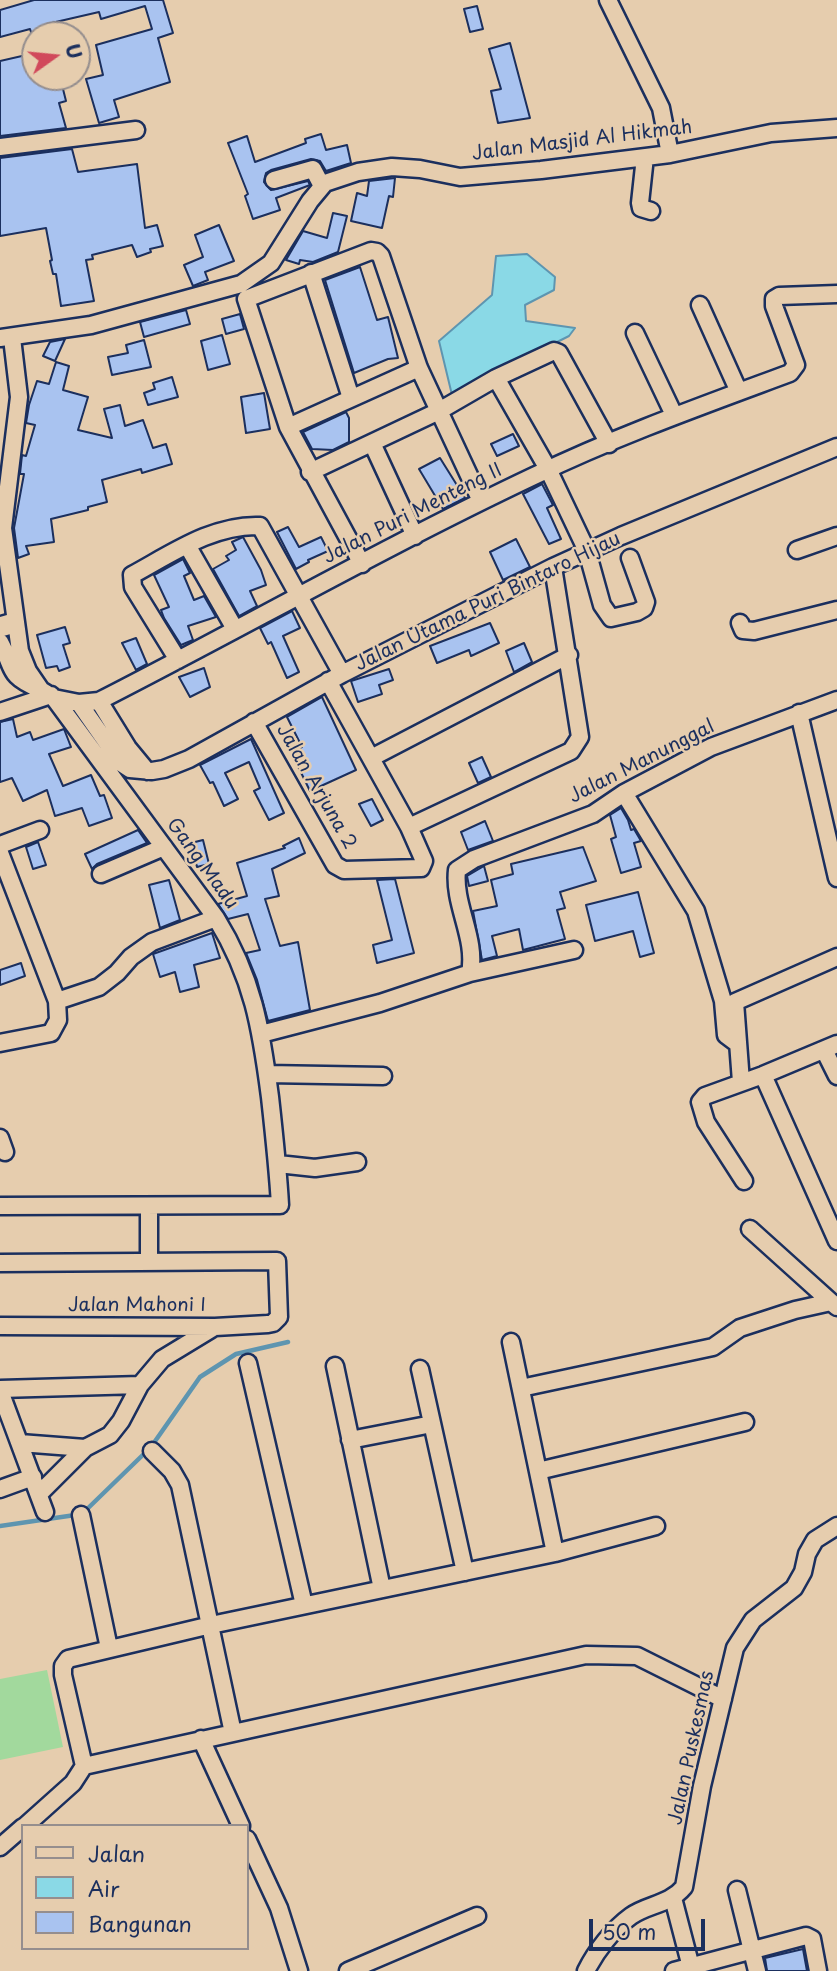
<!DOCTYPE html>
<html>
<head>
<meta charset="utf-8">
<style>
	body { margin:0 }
	#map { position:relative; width:837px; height:1971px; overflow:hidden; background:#e6cdae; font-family:"Playpen Sans",sans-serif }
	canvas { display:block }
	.legend { position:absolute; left:21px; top:1824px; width:228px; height:126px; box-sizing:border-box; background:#e6cdae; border:2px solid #958e8e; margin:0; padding:9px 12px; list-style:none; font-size:21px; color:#1b2f5e }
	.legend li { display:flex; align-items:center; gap:14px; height:35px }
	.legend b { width:35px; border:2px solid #958e8e }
	.north { position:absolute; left:21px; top:21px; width:70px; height:70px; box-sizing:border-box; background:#e6cdae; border:2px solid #958e8e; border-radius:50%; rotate:75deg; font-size:19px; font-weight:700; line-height:28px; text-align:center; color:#1b2f5e }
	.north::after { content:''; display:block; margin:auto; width:24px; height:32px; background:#d1495b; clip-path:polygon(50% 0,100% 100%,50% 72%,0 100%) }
	.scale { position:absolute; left:589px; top:1919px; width:116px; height:32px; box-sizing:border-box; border:4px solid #1b2f5e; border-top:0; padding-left:9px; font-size:21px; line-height:24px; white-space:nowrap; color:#1b2f5e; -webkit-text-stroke:5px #e6cdae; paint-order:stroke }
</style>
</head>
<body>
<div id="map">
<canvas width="837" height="1971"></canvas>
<ul class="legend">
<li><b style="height:9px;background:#e6cdae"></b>Jalan</li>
<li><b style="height:19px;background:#8ad9e6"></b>Air</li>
<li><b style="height:19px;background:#a9c3f0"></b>Bangunan</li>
</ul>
<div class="north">U</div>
<div class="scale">50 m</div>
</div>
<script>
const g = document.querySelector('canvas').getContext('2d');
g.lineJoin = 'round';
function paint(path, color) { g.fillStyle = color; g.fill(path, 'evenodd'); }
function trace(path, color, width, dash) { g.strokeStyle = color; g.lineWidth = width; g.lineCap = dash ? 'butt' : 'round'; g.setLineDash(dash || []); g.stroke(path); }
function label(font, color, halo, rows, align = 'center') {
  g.font = font + ' "Playpen Sans",sans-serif'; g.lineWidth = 5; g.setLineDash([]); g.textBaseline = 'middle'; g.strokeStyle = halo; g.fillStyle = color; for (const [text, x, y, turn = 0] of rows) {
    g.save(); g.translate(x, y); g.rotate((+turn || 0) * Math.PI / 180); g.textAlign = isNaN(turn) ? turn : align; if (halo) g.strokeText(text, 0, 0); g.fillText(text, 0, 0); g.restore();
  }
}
paint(new Path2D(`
	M47,1670L63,1747L0,1760V1679Z`), '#a2d99d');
const water = new Path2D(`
	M527,254L555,277L554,290L525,305L526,321L575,328L569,336L452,395L439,341L492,295L496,256Z`);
paint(water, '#8ad9e6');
trace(water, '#5e95b0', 2);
trace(new Path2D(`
	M0,1526L82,1514L151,1447L200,1377L236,1354L288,1342`), '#5e95b0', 4.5);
const building = new Path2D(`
	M34,0H163L173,33L158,38L170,82L114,100L119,117L99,123L86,79L103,75L96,45L152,29L145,6L101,19L99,12L47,24L50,35H32L30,29L0,37V10Z
	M477,6L483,29L470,32L464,9Z
	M510,43L530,118L498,123L491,91L501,89L489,49Z
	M35,53V77H60L66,101L59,103L66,128L0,136V61Z
	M321,134L326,150L347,145L351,163L326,171L320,161L311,159L271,170L266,173L264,182L271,190L308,181L310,185L276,198L280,210L253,219L245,196L248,194L228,143L247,136L255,162L306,143L305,139Z
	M72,149L78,172L137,164L145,228L157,225L163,246L150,249L151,252L137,257L132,245L92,255L93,259L86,260L94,301L61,306L56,274H53L50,261L52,260L46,228L0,236V158Z
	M395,178L393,197L389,196L382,228L351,221L357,193L367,196L369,181Z
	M333,213L347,216L338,252L313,262L300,260L299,264L286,260L303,231L327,238Z
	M219,225L234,261L205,272L208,280L193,286L184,265L203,257L195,235Z
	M360,267L377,320L388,317L398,358L388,359L354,373L325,280Z
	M186,310L190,324L144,337L140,322Z
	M240,314L244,329L226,334L222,319Z
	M222,335L230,364L208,370L201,341Z
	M65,339L55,361L43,356L50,342Z
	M144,340L151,367L112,375L108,357L128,353L126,345Z
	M56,362L69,366L63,390L88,397L78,430L112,438L104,409L120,405L125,426L143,420L153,448L166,444L172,464L142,473L141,469L102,480L107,502L88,507V510L51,519L54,542L26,546L29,554L18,558L14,528L24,474H20L22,455L26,456L35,425L26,423L29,405L37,381L49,384Z
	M172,377L178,397L148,405L144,393L155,389L153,383Z
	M264,393L270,429L246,433L241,397Z
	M346,412L349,418V442L333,450L312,449L303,432Z
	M513,434L519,446L497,456L491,444Z
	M440,458L465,498L443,509L419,469Z
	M542,484L553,505L547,508L561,539L549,544L523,494Z
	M288,527L299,547L321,537L328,551L308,560L309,562L296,569L277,532Z
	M243,537L261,570L266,585L250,591L257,606L239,616L213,569L229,560L226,556L236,550L232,542Z
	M516,539L530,567L503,580L490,552Z
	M183,559L190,573L184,576L194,600L204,596L216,617L188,626L193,640L181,645L164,618L161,610L169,607L154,575Z
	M292,611L300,628L283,636L299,672L287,678L271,642L268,644L260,628Z
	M490,623L499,643L471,656L469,650L437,663L430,646Z
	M65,627L70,643L63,645L70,667L59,671L57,666L46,668L37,635Z
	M136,638L147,664L136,670L122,643Z
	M524,643L532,662L514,672L506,651Z
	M204,668L210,687L190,697L179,677Z
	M389,669L393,680L379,685L382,694L358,702L351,681Z
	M322,697L356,770L310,791L291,752L302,747L287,717Z
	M13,719L17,737L30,732L33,740L64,729L71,747L49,754L63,786L91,775L100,796L104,795L112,818L89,826L82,808L55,816L47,790L23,801L12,778L0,782V722Z
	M251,739L284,813L269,820L254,791L260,788L249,762L225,773L238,799L224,806L213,782L210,783L200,765Z
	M482,757L491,777L478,783L469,763Z
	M372,799L383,820L371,826L359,804Z
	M621,808L628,820L631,830L634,829L641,841L634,843L641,867L621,873L611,839L616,837L610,815Z
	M485,821L493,841L468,850L461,832Z
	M138,830L147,843L97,864L92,869L85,854Z
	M299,838L305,853L272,869L279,896L265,899L280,946L298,942L310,1010L268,1021L257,980L246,953L260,950L248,914L228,919L218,904L247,896L237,863L285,848L283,846Z
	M203,840L209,864L197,867L191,843Z
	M38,842L46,865L33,869L26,847Z
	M583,847L596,881L560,892L565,908L557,910L565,939L523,950L519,929L492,936L497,956L482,960L473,911L497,906L491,880L513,874L511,864Z
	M484,866L488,881L469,886L467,876Z
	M395,879L414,953L377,963L373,945L392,940L377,880Z
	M169,880L180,920L160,928L149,885Z
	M638,892L654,953L640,957L633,931L595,941L586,905Z
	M212,933L220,958L194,965L199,987L180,992L175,972L160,977L153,954Z
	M21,963L25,976L0,985V970Z
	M803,1949L807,1971H767L765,1958Z`);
paint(building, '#a9c3f0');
trace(building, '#1b2f5e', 2);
const minor = new Path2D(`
	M608,0L661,108L670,154
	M0,147L136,130
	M645,157L640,203L641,208L651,211
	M274,180L313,169L322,186
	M311,273L351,398
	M700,305L739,392
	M635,333L674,415
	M0,338L91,325L241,284L271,263L310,201L325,183L358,172L392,167L420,169L460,177L541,170L670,154L771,133L837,128
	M496,378L548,469L587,551L602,605L611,618L637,612L644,608L646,602L630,558
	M288,427L419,368
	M372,443L415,536
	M310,472L439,411L496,378L554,351L559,353L609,444
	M187,545L235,629
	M797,550L837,536
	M362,564L288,427L246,299L371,251L377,252L381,256L419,368L481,501
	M740,623L743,630L754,631L837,610
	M0,642C15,669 6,675 39,689
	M178,660L133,587L132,575C171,554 213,524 260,526L342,674
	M54,698L79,703L99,701C244,627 386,546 534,476C617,436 704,405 790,373L796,365L774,306V299L779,296L837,294
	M99,701L128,748L147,771
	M79,703L121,763L130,769L152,771L164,769L189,759L342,674L553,567L621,536L837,447
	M0,712L51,695
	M799,713L837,878
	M254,722L335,865L344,870L421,868L424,861L409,827L328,681
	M371,758L569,655
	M624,793L696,911L723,1001L726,1035L738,1044
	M409,827L571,751L580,737L553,567
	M0,845L40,830
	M0,853L57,1001L58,1020L51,1033L0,1043
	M101,874L164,847
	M470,973C477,938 453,905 457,870L474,859L593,814L624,793L711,747L837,700
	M57,1001L99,987L117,973L131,957L152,942L216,918
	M261,1034L380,1003L470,973L574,950
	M824,1050L837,1076
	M267,1074L383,1076
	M763,1075L837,1241
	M741,1082L735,1002L837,957
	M0,1138L5,1152
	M278,1164L315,1168L357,1162
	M744,1181L706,1122L700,1102L705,1096L763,1075L837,1044
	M0,1206L280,1205C278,1169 274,1133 270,1097C261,1028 253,978 216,918L54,698L41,690L28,671L20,651L3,528L19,397L12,338
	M750,1229L831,1302
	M149,1262V1206
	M0,1263L277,1261L279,1317L273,1323L268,1324L215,1327L0,1326
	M511,1342L555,1553
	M248,1363L304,1605
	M335,1366L382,1589
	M420,1369L465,1572
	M521,1388L713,1347L740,1328L795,1310L831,1302L837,1307
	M0,1389L140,1385
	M0,1391L45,1512
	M350,1440L432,1424
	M20,1443L85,1448
	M152,1451L172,1471L180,1485L233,1733
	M538,1471L745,1422
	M0,1489L33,1477
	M39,1494L85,1448L110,1435L121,1421L140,1385L162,1359L213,1328
	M81,1515L109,1648
	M201,1739L241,1826
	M84,1766L63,1675V1666L68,1659L211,1625L555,1553L656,1526
	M25,1826L73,1783L84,1766L586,1655L637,1656L723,1699
	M247,1839L279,1908L299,1971
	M0,1847L23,1827
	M737,1890L757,1971
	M673,1898L692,1971
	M348,1971L477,1916
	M586,1971C596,1951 613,1929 631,1916C648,1904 669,1905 684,1887L702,1786L735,1648L753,1620L794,1588L803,1572L807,1554L815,1540L837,1526
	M674,1971L806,1936L812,1939L818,1971`);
const tertiary = new Path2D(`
	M0,627L14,623`);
trace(minor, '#1b2f5e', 21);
trace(tertiary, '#1b2f5e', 24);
trace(minor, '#e6cdae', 16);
trace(tertiary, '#e6cdae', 19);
label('19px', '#1b2f5e', '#e6cdae', [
	["Jalan Masjid Al Hikmah",582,141,-7],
	["Jalan Puri Menteng II",413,514,-27],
	["Jalan Utama Puri Bintaro Hijau",488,602,-26],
	["Jalan Manunggal",642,762,-27],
	["Jalan Arjuna 2",316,787,60],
	["Gang Madu",202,864,54],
	["Jalan Mahoni I",137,1306],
	["Jalan Puskesmas",692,1748,-78]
]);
</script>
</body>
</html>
